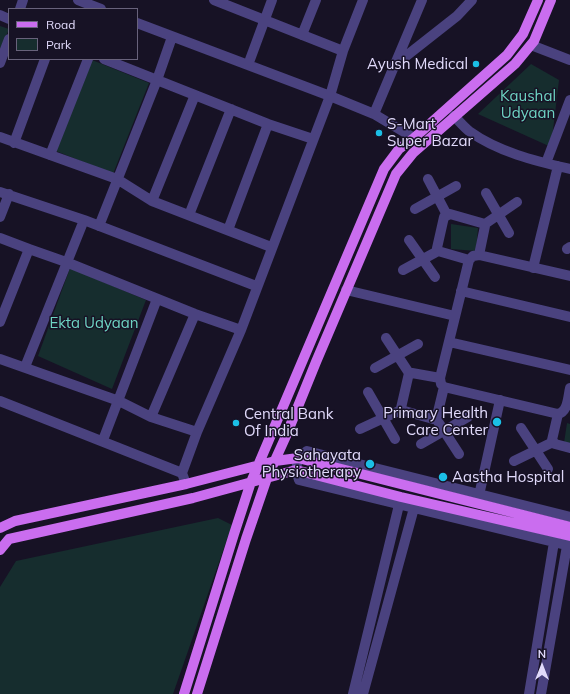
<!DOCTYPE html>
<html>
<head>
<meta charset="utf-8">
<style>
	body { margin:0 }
	#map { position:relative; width:570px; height:694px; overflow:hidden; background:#171225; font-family:Mulish,sans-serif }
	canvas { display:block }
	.legend { position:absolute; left:8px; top:8px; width:130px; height:52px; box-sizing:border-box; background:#171225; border:1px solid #68627b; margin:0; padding:5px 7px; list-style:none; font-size:12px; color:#e1dafb }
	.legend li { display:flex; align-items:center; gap:8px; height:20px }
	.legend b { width:20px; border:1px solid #68627b }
	.north { position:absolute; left:522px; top:646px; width:40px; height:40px; -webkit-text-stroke:3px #171225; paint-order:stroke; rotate:0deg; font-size:11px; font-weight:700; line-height:16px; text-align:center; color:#e1dafb }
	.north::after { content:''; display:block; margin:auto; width:14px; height:18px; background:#e1dafb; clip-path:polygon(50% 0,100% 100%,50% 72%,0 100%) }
</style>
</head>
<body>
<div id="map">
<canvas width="570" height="694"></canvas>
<ul class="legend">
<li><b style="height:5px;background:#ca6def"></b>Road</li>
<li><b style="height:11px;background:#162d2e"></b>Park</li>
</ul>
<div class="north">N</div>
</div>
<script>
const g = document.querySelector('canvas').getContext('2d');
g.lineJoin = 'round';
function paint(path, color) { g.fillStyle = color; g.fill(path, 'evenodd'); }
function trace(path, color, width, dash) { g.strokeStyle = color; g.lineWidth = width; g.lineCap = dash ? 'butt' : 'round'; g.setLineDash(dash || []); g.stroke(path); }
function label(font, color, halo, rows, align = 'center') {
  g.font = font + ' Mulish,sans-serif'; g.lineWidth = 3; g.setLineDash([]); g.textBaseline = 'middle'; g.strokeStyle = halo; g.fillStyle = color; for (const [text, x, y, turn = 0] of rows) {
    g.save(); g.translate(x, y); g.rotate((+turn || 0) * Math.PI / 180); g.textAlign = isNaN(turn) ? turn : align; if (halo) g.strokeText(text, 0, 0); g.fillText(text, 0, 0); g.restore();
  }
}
paint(new Path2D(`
	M0,26L9,29L0,51Z
	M92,60L149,83L113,174L56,151Z
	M531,64L559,80L551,147L478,114Z
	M451,224L478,228L476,251L451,249Z
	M70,268L146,300L112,389L38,356Z
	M567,423L570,424V446L564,443Z
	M218,518L232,525L173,694H0V587L16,561Z`), '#162d2e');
trace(new Path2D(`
	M78,0L101,9
	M214,0L343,51
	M20,9L23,0
	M0,15L9,19
	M137,23L330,96L374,114L414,138
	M302,35L316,0
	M531,45L570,60
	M104,59L268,124L313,139
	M0,63L9,39
	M396,64L457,16L472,0
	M248,65L272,0
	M374,114L422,0
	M454,116C459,121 464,127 469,131C498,152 535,161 570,169
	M0,137L117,179L152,201L271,247
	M14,143L45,59
	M50,155L88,59
	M546,163L570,100
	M428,179L447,215
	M0,192L84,220L256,286
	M486,193L509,233
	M152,201L195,95
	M415,209L456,186
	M189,215L231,109
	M0,217L9,194
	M485,224L517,202
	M99,226L157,80L172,37
	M228,230L268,124
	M0,238L29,249L66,262L195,314L241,330
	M409,240L435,277
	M567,249L570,247
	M469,260L438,251L437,248L444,217L450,214L485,224V226L479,255
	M533,268L558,166
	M403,270L438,251
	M570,276L479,255L473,256L469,260L440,378L441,384L444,387L558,414C568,412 568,397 570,388
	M346,290L455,316
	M461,291L570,317
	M0,322L29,249
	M386,338L409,373
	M449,342L570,370
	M0,359L119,401L151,417L197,432
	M25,367L84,220
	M375,368L418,344
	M440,378L412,373H409L401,408V410L433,419L437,416L444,387
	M368,392L395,439
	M0,401L182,473
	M558,414L552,440L555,444L570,448
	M151,417L195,314
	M435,417L459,454
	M521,428L548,469
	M360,429L401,410
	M103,440L157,299
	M421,444L468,417
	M514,461L553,442
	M186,484L182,473L197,432L241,330L330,96L343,51L363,0
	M478,500L500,400
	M570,517L307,451L298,458L296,470L299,480L570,546
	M353,694L399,505
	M363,694L414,508
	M529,694L555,536
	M541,694L568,540`), '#4a427f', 10);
trace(new Path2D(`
	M0,528L15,521L186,484L275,461L298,458L570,527
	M0,550L9,539L193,498L296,470L401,497L570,536
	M184,694L234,534L251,482L384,169L399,149L414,138L507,55L523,34L538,0
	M197,694L246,539L267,478L286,436L316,362L396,174L413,153L515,64L534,41L551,0`), '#ca6def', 10);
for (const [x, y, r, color] of [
	[476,64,4,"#1bbfe6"],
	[379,133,4,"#1bbfe6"],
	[497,422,5,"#1bbfe6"],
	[236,423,4,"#1bbfe6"],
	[370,464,5,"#1bbfe6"],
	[443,477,5,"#1bbfe6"]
]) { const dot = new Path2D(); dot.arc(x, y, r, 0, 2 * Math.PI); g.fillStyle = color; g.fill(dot); trace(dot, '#171225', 1.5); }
label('15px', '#e1dafb', '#171225', [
	["Ayush Medical",468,64],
	["S-Mart",387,124,"left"],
	["Super Bazar",387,141,"left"],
	["Primary Health",488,413],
	["Care Center",488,430],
	["Central Bank",244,414,"left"],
	["Of India",244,431,"left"],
	["Sahayata",361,455],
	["Physiotherapy",361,472],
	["Aastha Hospital",452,477,"left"]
], 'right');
label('15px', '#6ed4c3', '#171225', [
	["Kaushal",528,96],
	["Udyaan",528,113],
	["Ekta Udyaan",94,323]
]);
</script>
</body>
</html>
